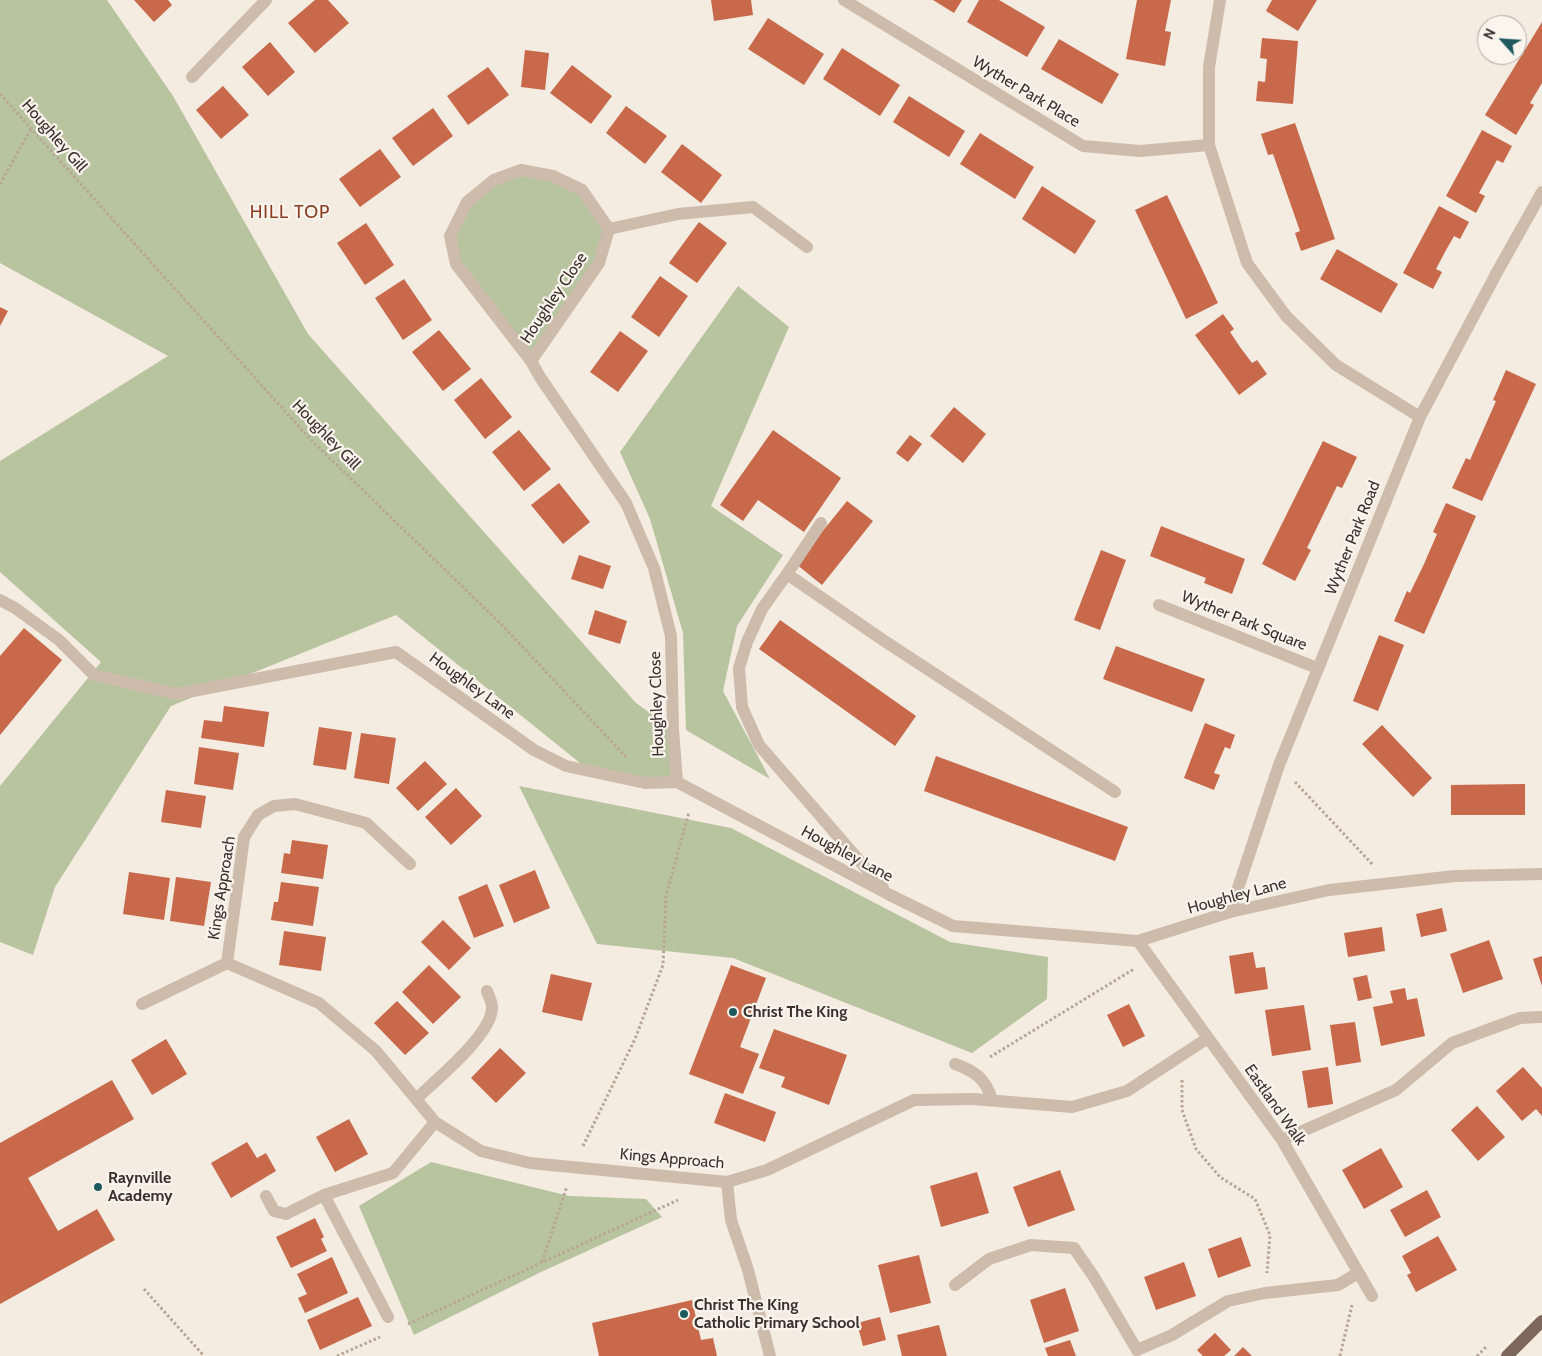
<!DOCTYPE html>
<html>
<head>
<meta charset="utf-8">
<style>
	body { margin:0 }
	#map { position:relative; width:1542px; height:1356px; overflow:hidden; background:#f4ebe1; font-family:Cabin,sans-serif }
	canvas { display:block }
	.north { position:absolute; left:1477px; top:15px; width:50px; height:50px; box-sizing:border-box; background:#fbf5ee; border:1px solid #aea6a0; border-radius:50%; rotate:296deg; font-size:14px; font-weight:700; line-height:20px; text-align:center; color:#3b302b }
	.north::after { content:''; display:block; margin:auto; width:18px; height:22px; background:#1f5a5e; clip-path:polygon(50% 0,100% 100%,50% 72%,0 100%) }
</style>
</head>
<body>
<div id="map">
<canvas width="1542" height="1356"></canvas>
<div class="north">N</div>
</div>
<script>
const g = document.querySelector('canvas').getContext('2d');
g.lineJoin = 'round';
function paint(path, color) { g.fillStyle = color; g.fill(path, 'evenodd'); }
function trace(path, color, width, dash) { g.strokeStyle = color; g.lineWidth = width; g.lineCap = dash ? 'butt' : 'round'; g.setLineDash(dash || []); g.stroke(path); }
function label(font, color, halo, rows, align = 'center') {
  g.font = font + ' Cabin,sans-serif'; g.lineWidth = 4.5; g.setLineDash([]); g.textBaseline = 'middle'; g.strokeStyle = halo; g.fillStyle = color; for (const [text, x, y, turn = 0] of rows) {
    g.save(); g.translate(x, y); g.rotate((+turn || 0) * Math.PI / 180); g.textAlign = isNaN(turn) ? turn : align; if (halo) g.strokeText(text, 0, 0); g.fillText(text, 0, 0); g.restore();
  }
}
paint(new Path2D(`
	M0,0H107L173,96L308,334L636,703L673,729L677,782L590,771L396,615L171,706L55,887L33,955L0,942V786L101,662L0,572V461L168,356L0,263Z
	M521,170L582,190L609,229L599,263L531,361L456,264L450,236L467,202Z
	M738,286L789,327L711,506L783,555L737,626L723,691L770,779L686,730L683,633L650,519L620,452Z
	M519,786L731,828L950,942L1048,957L1047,999L972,1053L733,958L597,944Z
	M431,1162L569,1196L646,1199L662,1217L541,1272L414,1335L359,1206Z`), '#b8c4a0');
paint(new Path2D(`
	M134,0H168L172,5L154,22Z
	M315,0H328L349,23L315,53L288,23Z
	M711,0H751L753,15L714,21Z
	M933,0H962L954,13Z
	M979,0H999L1045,27L1027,57L967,22Z
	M1137,0H1171L1165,31L1171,32L1165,66L1126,59Z
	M1272,0H1317L1298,31L1266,11Z
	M768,18L824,54L804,85L748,49Z
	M1542,22V83L1530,103L1534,105L1516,135L1485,115Z
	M1262,38L1298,41L1293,104L1256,101L1258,81L1265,82L1266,70L1267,59L1260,58Z
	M1059,39L1119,74L1102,104L1041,69Z
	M270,42L295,72L268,96L242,67Z
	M842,48L900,85L880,116L823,79Z
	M525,50L549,53L545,90L521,87Z
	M572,65L612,96L591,124L550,93Z
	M488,67L509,95L468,125L447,96Z
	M223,86L249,115L221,139L196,110Z
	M909,96L965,131L949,157L893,122Z
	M626,106L667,136L645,164L606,133Z
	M433,108L453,136L413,166L392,138Z
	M1295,123L1335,239L1301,251L1295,233L1300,231L1273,154L1268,155L1261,134Z
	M1482,130L1512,146L1503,163L1497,160L1479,193L1485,196L1476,213L1446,196Z
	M980,133L1034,167L1015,199L960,164Z
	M682,144L722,175L701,203L661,172Z
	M380,149L401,177L360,207L339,179Z
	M1042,186L1096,221L1075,254L1022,219Z
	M1167,195L1218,303L1186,319L1135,210Z
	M1439,206L1469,222L1460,239L1454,236L1445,252L1436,269L1442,272L1433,289L1403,273Z
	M699,222L727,243L697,283L669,263Z
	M366,223L394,265L365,285L337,243Z
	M1337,249L1398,284L1381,313L1320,279Z
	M660,276L688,296L659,337L631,317Z
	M404,279L432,320L403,340L375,298Z
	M0,307L8,311L0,326Z
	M1223,314L1234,329L1230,332L1240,347L1252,363L1257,360L1267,374L1239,395L1195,335Z
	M439,330L471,369L443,391L412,352Z
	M620,331L648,351L618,392L590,372Z
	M1506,370L1536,384L1482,501L1452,488L1466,458L1470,460L1496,401L1493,400Z
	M481,378L512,417L485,439L454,400Z
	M954,407L986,434L963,463L930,436Z
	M519,430L551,469L524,491L492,452Z
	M773,430L841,478L804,532L758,500L743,521L720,505Z
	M910,435L922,444L908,462L896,453Z
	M1323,441L1357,457L1342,488L1337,486L1307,548L1311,550L1295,581L1262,564Z
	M559,483L590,522L563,544L531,505Z
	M847,501L873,521L822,585L796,564Z
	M1446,503L1476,516L1424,634L1394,621L1407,591L1410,593L1424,564L1437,534L1433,532Z
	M1161,526L1245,559L1232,594L1204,583L1206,578L1150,556Z
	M1101,550L1126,560L1100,630L1074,620Z
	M579,555L611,566L603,589L571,579Z
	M595,610L627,621L620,644L588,634Z
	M780,620L916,716L895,746L759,649Z
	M24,628L62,660L0,735V656Z
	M1379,635L1404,645L1378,711L1353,701Z
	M1116,646L1205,679L1192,712L1103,679Z
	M224,706L269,712L264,747L201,738L204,720L222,722Z
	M1205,723L1235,735L1230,749L1225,747L1214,773L1220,775L1214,790L1184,778Z
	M1382,725L1432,778L1413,797L1362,744Z
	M319,727L352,732L346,770L313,765Z
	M361,733L396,738L389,784L354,778Z
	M199,747L239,753L233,790L194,784Z
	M936,756L1128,827L1115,861L924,791Z
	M425,761L447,784L418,811L396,788Z
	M1525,784V815H1451V785Z
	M456,788L482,816L451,845L425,817Z
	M166,790L206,796L201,828L161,822Z
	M292,840L328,845L323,879L281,873L284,853L290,854Z
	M535,870L550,908L514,923L499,885Z
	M129,872L170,878L164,920L123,914Z
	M176,877L211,882L204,926L170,921Z
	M281,882L319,887L313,926L271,920L274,902H278Z
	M487,884L504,926L474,938L458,897Z
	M1442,908L1447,931L1421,937L1416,914Z
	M443,920L471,948L449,970L421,942Z
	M1382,927L1385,951L1348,957L1344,933Z
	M284,931L326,937L321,971L279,965Z
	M1489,940L1503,979L1463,993L1450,954Z
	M1253,952L1256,968L1265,967L1268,989L1235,994L1229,956Z
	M1542,956V986L1533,959Z
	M429,965L461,997L433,1024L402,992Z
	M731,965L766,978L740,1047L759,1054L743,1094L689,1074Z
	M551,974L592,983L582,1021L542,1012Z
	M1367,975L1372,998L1358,1001L1353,978Z
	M1405,988L1407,1000L1417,998L1425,1036L1381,1046L1373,1007L1393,1003L1390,991Z
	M397,1001L429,1033L405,1055L374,1023Z
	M1129,1004L1145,1036L1123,1047L1107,1015Z
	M1304,1005L1311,1050L1272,1056L1265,1010Z
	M1355,1022L1361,1062L1336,1066L1330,1025Z
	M774,1029L847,1055L829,1105L781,1087L785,1077L759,1068Z
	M166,1039L187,1074L152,1095L131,1060Z
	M500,1048L526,1073L496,1103L471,1078Z
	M1328,1067L1333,1104L1308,1108L1302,1071Z
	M1523,1067L1542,1088V1116L1536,1109L1522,1121L1496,1091Z
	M112,1080L134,1119L28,1178L58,1231L97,1209L115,1240L0,1304V1143Z
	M725,1093L776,1112L765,1142L714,1123Z
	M1477,1106L1505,1137L1478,1161L1451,1130Z
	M349,1119L368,1154L335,1172L316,1137Z
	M247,1142L257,1158L266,1153L276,1171L231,1198L211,1163Z
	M1381,1148L1403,1187L1364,1209L1342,1170Z
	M1060,1170L1075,1210L1028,1227L1013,1187Z
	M977,1172L989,1213L941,1227L930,1186Z
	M1427,1190L1441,1217L1405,1237L1390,1210Z
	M315,1218L324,1237L321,1239L327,1251L291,1268L276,1237Z
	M1438,1236L1457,1270L1416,1292L1407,1275L1411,1273L1402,1256Z
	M1241,1237L1251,1266L1218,1278L1208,1249Z
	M919,1255L931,1303L890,1313L878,1265Z
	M332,1257L348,1293L305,1313L298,1298L307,1294L297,1274Z
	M1184,1262L1196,1296L1156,1310L1144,1277Z
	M1065,1288L1079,1331L1044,1343L1030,1300Z
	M358,1297L372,1326L320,1350L307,1320Z
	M692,1300L701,1340L713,1338L717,1356H599L592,1323Z
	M880,1317L886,1340L863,1346L857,1323Z
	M939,1325L947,1356H902L897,1335Z
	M1215,1333L1231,1350L1224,1356H1203L1197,1350Z
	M1070,1340L1076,1356H1048L1045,1348Z
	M1243,1347L1252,1356H1234Z`), '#c8694b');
trace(new Path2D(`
	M0,94L309,438L502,625L626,757
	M0,184L31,129
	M1295,782L1373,865
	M990,1057L1134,969
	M1182,1080V1110L1196,1149L1220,1177L1255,1199L1270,1235L1267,1273
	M583,1146L635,1039L663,965L666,896L689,812
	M542,1262L567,1186
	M144,1289L204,1356
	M408,1324L678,1200
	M337,1356L380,1337
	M1340,1356L1352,1305
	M1477,1356L1487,1346`), '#b9a596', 3, [2.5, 2.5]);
trace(new Path2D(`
	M609,229L678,214L753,207L807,247
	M787,574L821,523
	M0,600L15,608L59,640L94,675L177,694
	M955,1064C975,1071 986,1079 992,1100
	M727,1182L731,1220L748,1270L770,1356`), '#cdbbac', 12);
trace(new Path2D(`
	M1496,274L1542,192`), '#cdbbac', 12);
trace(new Path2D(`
	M844,0L1083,146L1140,151L1209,145
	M1220,0L1209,67V145L1247,263L1286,316L1336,365L1420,417
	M192,77L266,0
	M531,361L599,263L609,229L582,190L553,176L521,170L494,180L467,202L450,236L456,264L531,361L540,377L626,503L654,568L671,636L673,729L677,782
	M1159,605L1317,668
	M177,694L396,652L534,750L566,766L645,783L677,782L888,894L953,926L1138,941L1230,912L1329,890L1455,876L1542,874
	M883,888L759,745L742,707L739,668L747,642L762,609L787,574L883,640L1115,792
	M1230,912L1279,765L1420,417L1496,274
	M1138,941L1282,1140L1372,1296
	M227,963L244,837L258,815L274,806L295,804L366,823L410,864
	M142,1004L227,963L319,1003L376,1051L435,1122L481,1151L530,1163L727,1182L767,1170L914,1100L973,1099L1072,1107L1127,1091L1208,1038
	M416,1099C436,1080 490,1036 492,1009C493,1004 489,997 487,991
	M1282,1140L1396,1090L1452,1043L1520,1018L1542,1017
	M324,1195L388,1317
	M266,1196L274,1211L286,1214L324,1195L393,1173L435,1122
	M955,1285L989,1259L1031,1245L1074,1248L1094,1277L1137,1350L1172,1335L1228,1301L1265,1293L1338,1285L1358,1273`), '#cdbbac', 12);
trace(new Path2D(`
	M1507,1356L1542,1321`), '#7d675c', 12);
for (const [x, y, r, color] of [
	[733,1012,5,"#1f5a5e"],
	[98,1187,5,"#1f5a5e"],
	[684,1314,5,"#1f5a5e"]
]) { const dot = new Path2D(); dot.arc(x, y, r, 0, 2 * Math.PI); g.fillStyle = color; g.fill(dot); trace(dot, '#fbf5ee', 2); }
label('16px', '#3b302b', '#fbf5ee', [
	["Wyther Park Place",1026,92,31],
	["Houghley Gill",54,136,49],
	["Houghley Close",554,298,-56],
	["Houghley Gill",326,435,46],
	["Wyther Park Road",1353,538,-68],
	["Wyther Park Square",1244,621,22],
	["Houghley Lane",472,686,36],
	["Houghley Close",657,704,-92],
	["Houghley Lane",847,854,28],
	["Kings Approach",222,888,-81],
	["Houghley Lane",1237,896,-15],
	["Eastland Walk",1275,1105,55],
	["Kings Approach",672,1159,5]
]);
label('bold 16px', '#3b302b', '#fbf5ee', [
	["Christ The King",743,1012],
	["Raynville",108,1178],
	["Academy",108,1196],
	["Christ The King",694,1305],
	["Catholic Primary School",694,1323]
], 'left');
g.letterSpacing = '1px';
label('18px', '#8c3b22', '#fbf5ee', [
	["HILL TOP",290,213]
]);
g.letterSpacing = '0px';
</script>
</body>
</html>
